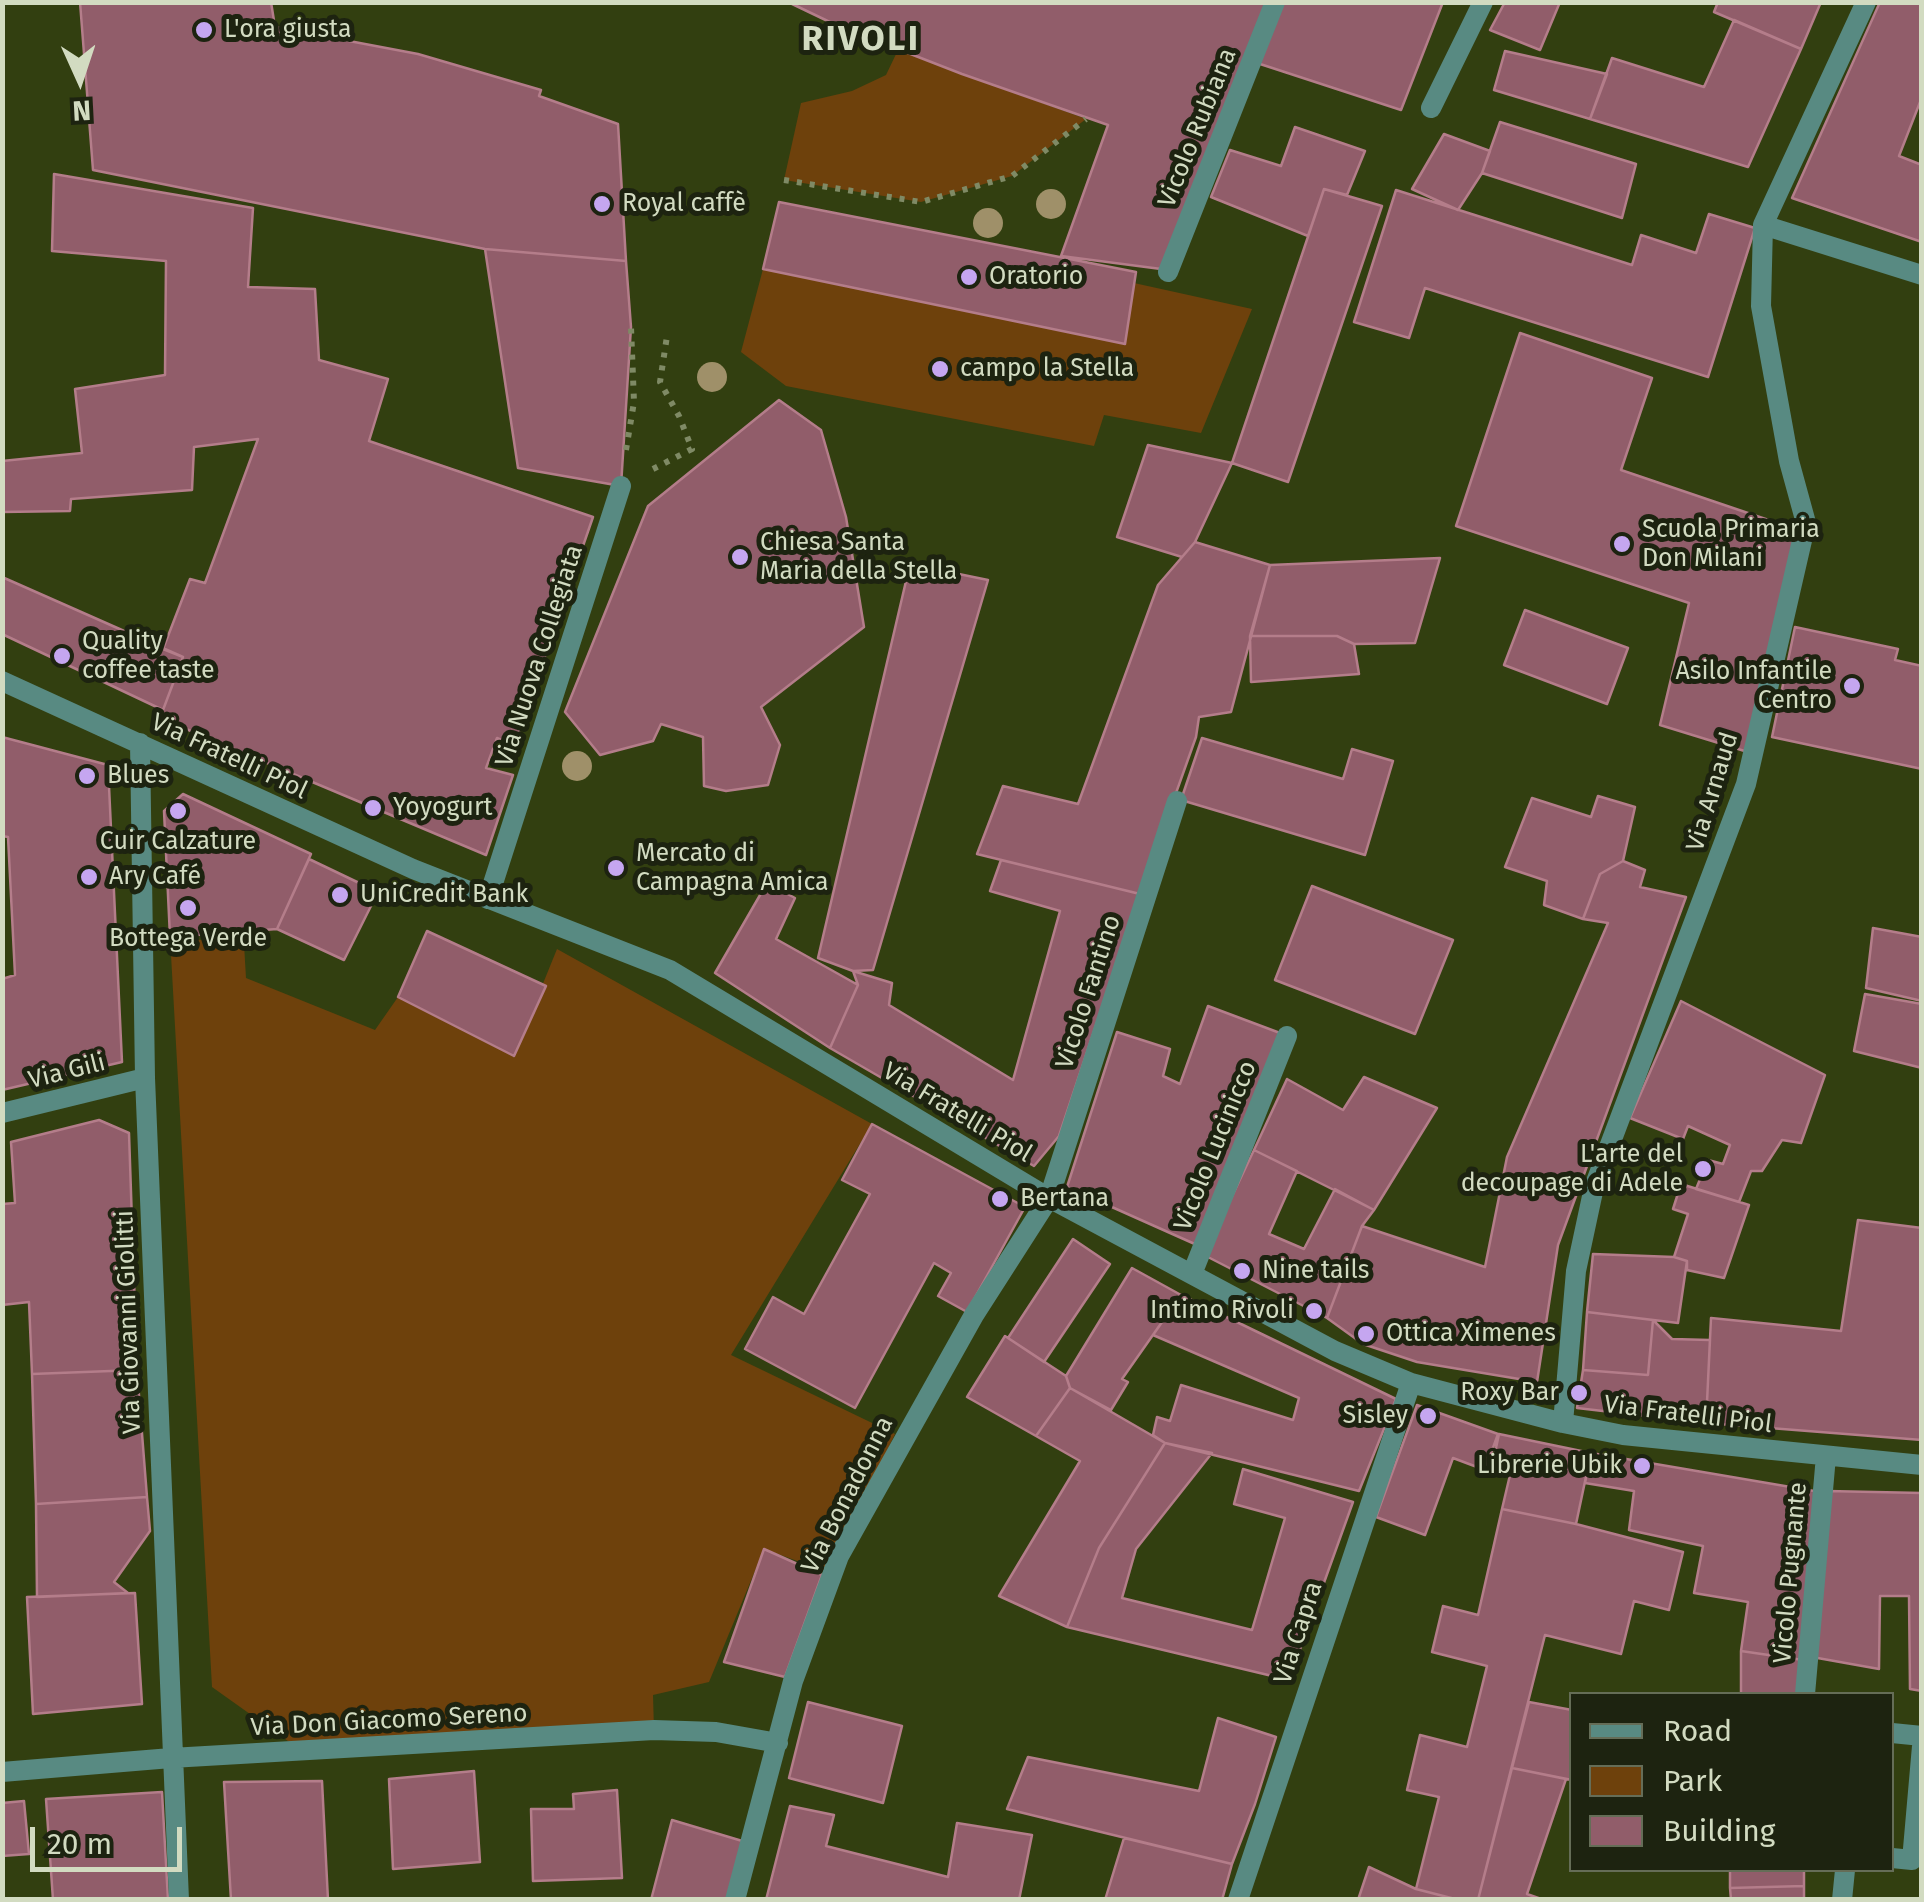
<!DOCTYPE html>
<html>
<head>
<meta charset="utf-8">
<style>
	body { margin:0 }
	#map { position:relative; width:1924px; height:1902px; overflow:hidden; background:#323f10; font-family:"Fira Sans",sans-serif }
	canvas { display:block }
	.frame { position:absolute; inset:0; border:5px solid #d2dbc1; pointer-events:none }
	.legend { position:absolute; left:1569px; top:1692px; width:325px; height:180px; box-sizing:border-box; background:#1d2310; border:2px solid #656d57; margin:0; padding:12px 18px; list-style:none; font-size:30px; color:#d2dbc1 }
	.legend li { display:flex; align-items:center; gap:20px; height:50px }
	.legend b { width:50px; border:2px solid #656d57 }
	.north { position:absolute; left:30px; top:30px; width:100px; height:100px; -webkit-text-stroke:8px #1d2310; paint-order:stroke; rotate:177deg; font-size:28px; font-weight:700; line-height:40px; text-align:center; color:#d2dbc1 }
	.north::after { content:''; display:block; margin:auto; width:35px; height:45px; background:#d2dbc1; clip-path:polygon(50% 0,100% 100%,50% 72%,0 100%) }
	.scale { position:absolute; left:30px; top:1827px; width:152px; height:45px; box-sizing:border-box; border:5px solid #d2dbc1; border-top:0; padding-left:12px; font-size:30px; line-height:35px; white-space:nowrap; color:#d2dbc1; -webkit-text-stroke:8px #1d2310; paint-order:stroke }
</style>
</head>
<body>
<div id="map">
<canvas width="1924" height="1902"></canvas>
<div class="frame"></div>
<ul class="legend">
<li><b style="height:12px;background:#588a82"></b>Road</li>
<li><b style="height:28px;background:#6e410c"></b>Park</li>
<li><b style="height:28px;background:#915d6a"></b>Building</li>
</ul>
<div class="north">N</div>
<div class="scale">20 m</div>
</div>
<script>
const g = document.querySelector('canvas').getContext('2d');
g.lineJoin = 'round';
function paint(path, color) { g.fillStyle = color; g.fill(path, 'evenodd'); }
function trace(path, color, width, dash) { g.strokeStyle = color; g.lineWidth = width; g.lineCap = dash ? 'butt' : 'round'; g.setLineDash(dash || []); g.stroke(path); }
function label(font, color, halo, rows, align = 'center') {
  g.font = font + ' "Fira Sans",sans-serif'; g.lineWidth = 10; g.setLineDash([]); g.textBaseline = 'middle'; g.strokeStyle = halo; g.fillStyle = color; for (const [text, x, y, turn = 0] of rows) {
    g.save(); g.translate(x, y); g.rotate((+turn || 0) * Math.PI / 180); g.textAlign = isNaN(turn) ? turn : align; if (halo) g.strokeText(text, 0, 0); g.fillText(text, 0, 0); g.restore();
  }
}
paint(new Path2D(`
	M898,50L1086,119L1012,176L921,202L784,180L801,103L852,91L886,75Z
	M763,269L1124,344L1134,283L1252,309L1201,433L1104,415L1094,446L786,386L741,352Z
	M170,937L244,944L246,978L375,1030L398,997L514,1055L557,949L872,1124L731,1355L895,1434L828,1572L764,1549L709,1682L653,1695L654,1730L302,1751L212,1687Z`), '#6e410c');
const building = new Path2D(`
	M80,2H271L275,27L418,54L541,90L539,96L618,124L626,261L485,249L93,170Z
	M788,2H1267L1161,269L1061,256L1108,125L962,74L836,25Z
	M1281,2H1443L1401,110L1257,63Z
	M1505,2H1560L1540,50L1490,30Z
	M1718,2H1821L1801,49L1714,12Z
	M1880,2H1922V97L1899,156L1922,165V242L1792,198Z
	M1734,20L1801,49L1748,167L1590,119L1612,58L1704,87Z
	M1505,51L1607,74L1590,119L1494,90Z
	M1500,122L1636,164L1622,218L1482,173Z
	M1295,127L1365,151L1347,195L1324,189L1308,236L1211,197L1230,150L1281,166Z
	M1444,134L1490,151L1482,173L1458,210L1412,189Z
	M54,174L253,208L248,287L315,289L319,360L388,379L369,441L593,517L514,746L497,738L486,768L513,775L486,855L160,718L183,657L163,649L190,579L205,583L258,439L194,447L192,490L71,499L70,511L2,512V461L82,453L75,389L165,375L166,261L52,251Z
	M1324,189L1382,206L1288,482L1232,463Z
	M1396,190L1632,265L1641,235L1696,253L1709,214L1755,228L1708,377L1425,288L1409,338L1354,322Z
	M779,202L1136,272L1125,344L763,269Z
	M485,249L626,261L631,327L621,486L518,468Z
	M1520,333L1652,378L1621,470L1801,531L1751,753L1660,725L1689,603L1456,526Z
	M779,400L821,430L846,517L864,627L761,707L780,745L768,785L726,791L704,786L703,737L661,724L653,741L600,755L565,712L648,506Z
	M1148,445L1232,463L1195,542L1182,557L1117,537Z
	M1195,542L1270,565L1231,712L1199,717L1196,737L1140,894L977,854L1003,786L1078,804L1158,585Z
	M1440,558L1415,643L1354,644L1337,636H1250L1270,565Z
	M910,564L988,580L873,970L853,971L818,958Z
	M2,577L183,657L163,710L2,634Z
	M1525,610L1628,648L1607,704L1504,665Z
	M1795,627L1898,649L1895,660L1922,666V769L1772,737Z
	M1250,636H1337L1354,644L1359,674L1251,682Z
	M2,737L108,765L122,1062L2,1090V979L15,975L8,837L2,836Z
	M1202,738L1343,779L1352,749L1393,761L1365,855L1181,800Z
	M183,794L311,854L277,929L170,937L164,811Z
	M1598,796L1635,807L1623,861L1600,874L1583,919L1544,905L1547,881L1505,867L1532,798L1591,817Z
	M309,859L378,892L344,960L277,929Z
	M1001,860L1140,894L1059,1136L1034,1166L830,1048L858,985L853,971L892,983L889,1005L1013,1080L1060,911L990,891Z
	M1623,861L1645,870L1640,887L1686,897L1558,1245L1537,1382L1417,1362L1363,1344L1327,1318L1362,1226L1485,1267L1507,1157L1608,923L1583,919L1600,874Z
	M767,883L795,898L776,939L858,985L830,1048L715,973Z
	M1312,886L1453,940L1415,1034L1275,980Z
	M1873,928L1922,937V1001L1866,988Z
	M427,931L546,986L514,1056L398,997Z
	M1865,994L1922,1004V1068L1854,1051Z
	M1681,1001L1825,1075L1801,1143L1782,1140L1762,1171H1751L1739,1202L1696,1189L1708,1160L1723,1164L1730,1145L1688,1126L1683,1139L1630,1118Z
	M1208,1006L1280,1033L1197,1245L1067,1187L1117,1032L1170,1049L1163,1076L1180,1084Z
	M1364,1077L1437,1108L1374,1210L1254,1150L1287,1079L1343,1110Z
	M99,1120L129,1133L137,1370L32,1374L29,1302L2,1305V1204L15,1203L11,1142Z
	M872,1124L1025,1207L967,1312L938,1296L951,1273L934,1263L855,1408L745,1349L773,1297L804,1314L870,1194L842,1180Z
	M1254,1150L1297,1171L1269,1234L1304,1249L1335,1189L1374,1210L1362,1226L1327,1318L1204,1255Z
	M1681,1184L1749,1205L1724,1278L1687,1270V1261L1674,1257L1688,1214L1673,1209Z
	M1858,1220L1922,1228V1440L1706,1423L1711,1318L1841,1331Z
	M1073,1239L1110,1264L1044,1362L1008,1338Z
	M1593,1254L1674,1257L1687,1261L1678,1323L1587,1312Z
	M1132,1268L1181,1295L1122,1379L1128,1382L1111,1410L1070,1388L1066,1376Z
	M1181,1295L1396,1399L1359,1491L1165,1443L1153,1435L1157,1417L1170,1421L1181,1385L1293,1420L1299,1398L1153,1335Z
	M1587,1312L1653,1320L1648,1375L1583,1370Z
	M1653,1320L1672,1339L1710,1340L1706,1423L1577,1408L1583,1370L1648,1375Z
	M1005,1336L1066,1376L1070,1388L1036,1436L967,1397Z
	M137,1370L147,1497L36,1504L32,1374Z
	M1070,1388L1165,1443L1099,1548L1067,1627L999,1596L1080,1461L1036,1436Z
	M1417,1405L1498,1434L1485,1470L1453,1458L1425,1535L1376,1517Z
	M1499,1434L1591,1453L1576,1524L1502,1509L1510,1475L1491,1471Z
	M1165,1443L1212,1453L1136,1549L1122,1598L1252,1630L1285,1518L1234,1504L1243,1469L1353,1502L1289,1680L1067,1627L1099,1548Z
	M1591,1453L1820,1492L1803,1660L1741,1651L1748,1602L1694,1593L1703,1546L1629,1530L1634,1491L1585,1483Z
	M1827,1491L1922,1493V1691L1910,1689L1909,1596H1880L1879,1669L1812,1657Z
	M147,1497L150,1531L114,1582L128,1593L37,1597L36,1504Z
	M1502,1509L1576,1524L1683,1552L1669,1610L1634,1601L1621,1654L1545,1635L1478,1900H1459L1416,1889L1439,1797L1407,1790L1420,1735L1467,1747L1487,1666L1432,1652L1443,1606L1478,1615Z
	M764,1549L822,1575L785,1677L724,1662Z
	M135,1593L142,1704L33,1714L27,1597Z
	M1741,1651L1803,1660L1799,1694H1741Z
	M808,1702L902,1726L883,1803L789,1778Z
	M1529,1702L1572,1710V1780L1512,1768Z
	M1218,1718L1276,1737L1255,1804L1232,1864L1007,1809L1028,1757L1199,1791Z
	M1512,1768L1566,1779L1527,1894L1544,1900H1478Z
	M474,1771L480,1862L393,1869L389,1779Z
	M322,1781L328,1900H231L224,1782Z
	M617,1790L622,1878L533,1881L531,1809H574L573,1794Z
	M162,1792L168,1900H53L46,1799Z
	M24,1801L29,1854L2,1856V1803Z
	M790,1806L834,1815L826,1846L948,1877L957,1823L1032,1835L1019,1900H766Z
	M672,1820L749,1843L732,1900H651Z
	M1124,1838L1232,1864L1222,1900H1105Z
	M1369,1867L1416,1889L1459,1900H1358Z
	M1730,1870H1804V1886L1730,1888Z
	M1804,1886V1900H1731L1730,1888Z`);
paint(building, '#915d6a');
trace(building, '#b47d8a', 2.5);
trace(new Path2D(`
	M784,180L921,202L1012,176L1086,119
	M626,450L634,402L631,327
	M653,469L692,449L679,416L660,382L667,336`), '#7f8a65', 6, [5, 8]);
trace(new Path2D(`
	M1431,108L1483,2
	M1763,225L1922,275
	M1168,272L1275,2
	M2,681L413,869L670,970L1049,1198L1335,1351L1411,1383L1563,1423L1623,1435L1922,1465
	M140,743L145,1078L179,1900
	M488,899L621,486
	M2,1113L145,1078
	M1192,1274L1287,1036
	M1563,1423L1576,1271L1594,1187L1746,784L1806,523L1789,461L1761,306L1763,225L1866,2
	M1805,1694L1826,1456
	M1892,1733L1922,1736
	M2,1772L171,1758L654,1730L716,1732L778,1743
	M1892,1858L1912,1860L1922,1746
	M735,1900L793,1681L839,1556L974,1315L1049,1198L1177,801
	M1238,1900L1411,1383
	M1842,1900L1845,1870`), '#588a82', 20);
g.fillStyle = '#9f9069';
for (const [x, y] of [
	[1051,204],
	[988,223],
	[712,377],
	[577,766]
]) { g.beginPath(); g.arc(x, y, 15, 0, 2 * Math.PI); g.fill(); }
for (const [x, y, r, color] of [
	[204,30,10,"#c5a6f0"],
	[602,204,10,"#c5a6f0"],
	[969,277,10,"#c5a6f0"],
	[940,369,10,"#c5a6f0"],
	[1622,544,10,"#c5a6f0"],
	[740,557,10,"#c5a6f0"],
	[62,656,10,"#c5a6f0"],
	[1852,686,10,"#c5a6f0"],
	[87,776,10,"#c5a6f0"],
	[373,808,10,"#c5a6f0"],
	[178,811,10,"#c5a6f0"],
	[616,868,10,"#c5a6f0"],
	[89,877,10,"#c5a6f0"],
	[340,895,10,"#c5a6f0"],
	[188,908,10,"#c5a6f0"],
	[1703,1169,10,"#c5a6f0"],
	[1000,1199,10,"#c5a6f0"],
	[1242,1271,10,"#c5a6f0"],
	[1314,1311,10,"#c5a6f0"],
	[1366,1334,10,"#c5a6f0"],
	[1579,1393,10,"#c5a6f0"],
	[1428,1416,10,"#c5a6f0"],
	[1642,1466,10,"#c5a6f0"]
]) { const dot = new Path2D(); dot.arc(x, y, r, 0, 2 * Math.PI); g.fillStyle = color; g.fill(dot); trace(dot, '#1d2310', 4); }
label('25px', '#d2dbc1', '#1d2310', [
	["L'ora giusta",224,30],
	["Royal caffè",622,204],
	["Oratorio",989,277],
	["campo la Stella",960,369],
	["Scuola Primaria",1642,530],
	["Don Milani",1642,559],
	["Chiesa Santa",760,543],
	["Maria della Stella",760,572],
	["Quality",82,642],
	["coffee taste",82,671],
	["Asilo Infantile",1832,672,"right"],
	["Centro",1832,701,"right"],
	["Blues",107,776],
	["Yoyogurt",393,808],
	["Cuir Calzature",178,842,"center"],
	["Mercato di",636,854],
	["Campagna Amica",636,883],
	["Ary Café",109,877],
	["UniCredit Bank",360,895],
	["Bottega Verde",188,939,"center"],
	["L'arte del",1683,1155,"right"],
	["decoupage di Adele",1683,1184,"right"],
	["Bertana",1020,1199],
	["Nine tails",1262,1271],
	["Intimo Rivoli",1294,1311,"right"],
	["Ottica Ximenes",1386,1334],
	["Roxy Bar",1559,1393,"right"],
	["Sisley",1408,1416,"right"],
	["Librerie Ubik",1622,1466,"right"]
], 'left');
label('25px', '#d2dbc1', '#1d2310', [
	["Vicolo Rubiana",1198,128,-68],
	["Via Nuova Collegiata",540,656,-72],
	["Via Fratelli Piol",229,757,25],
	["Via Arnaud",1713,792,-73],
	["Vicolo Fantino",1089,992,-72],
	["Via Gili",67,1072,-14],
	["Via Fratelli Piol",957,1113,31],
	["Vicolo Lucinicco",1216,1146,-68],
	["Via Giovanni Giolitti",129,1322,-92],
	["Via Fratelli Piol",1688,1415,7],
	["Via Bonadonna",848,1495,-63],
	["Vicolo Pugnante",1791,1573,-85],
	["Via Capra",1299,1633,-72],
	["Via Don Giacomo Sereno",389,1721,-3]
]);
g.letterSpacing = '2.5px';
label('bold 35px', '#d2dbc1', '#1d2310', [
	["RIVOLI",861,40]
]);
g.letterSpacing = '0px';
</script>
</body>
</html>
